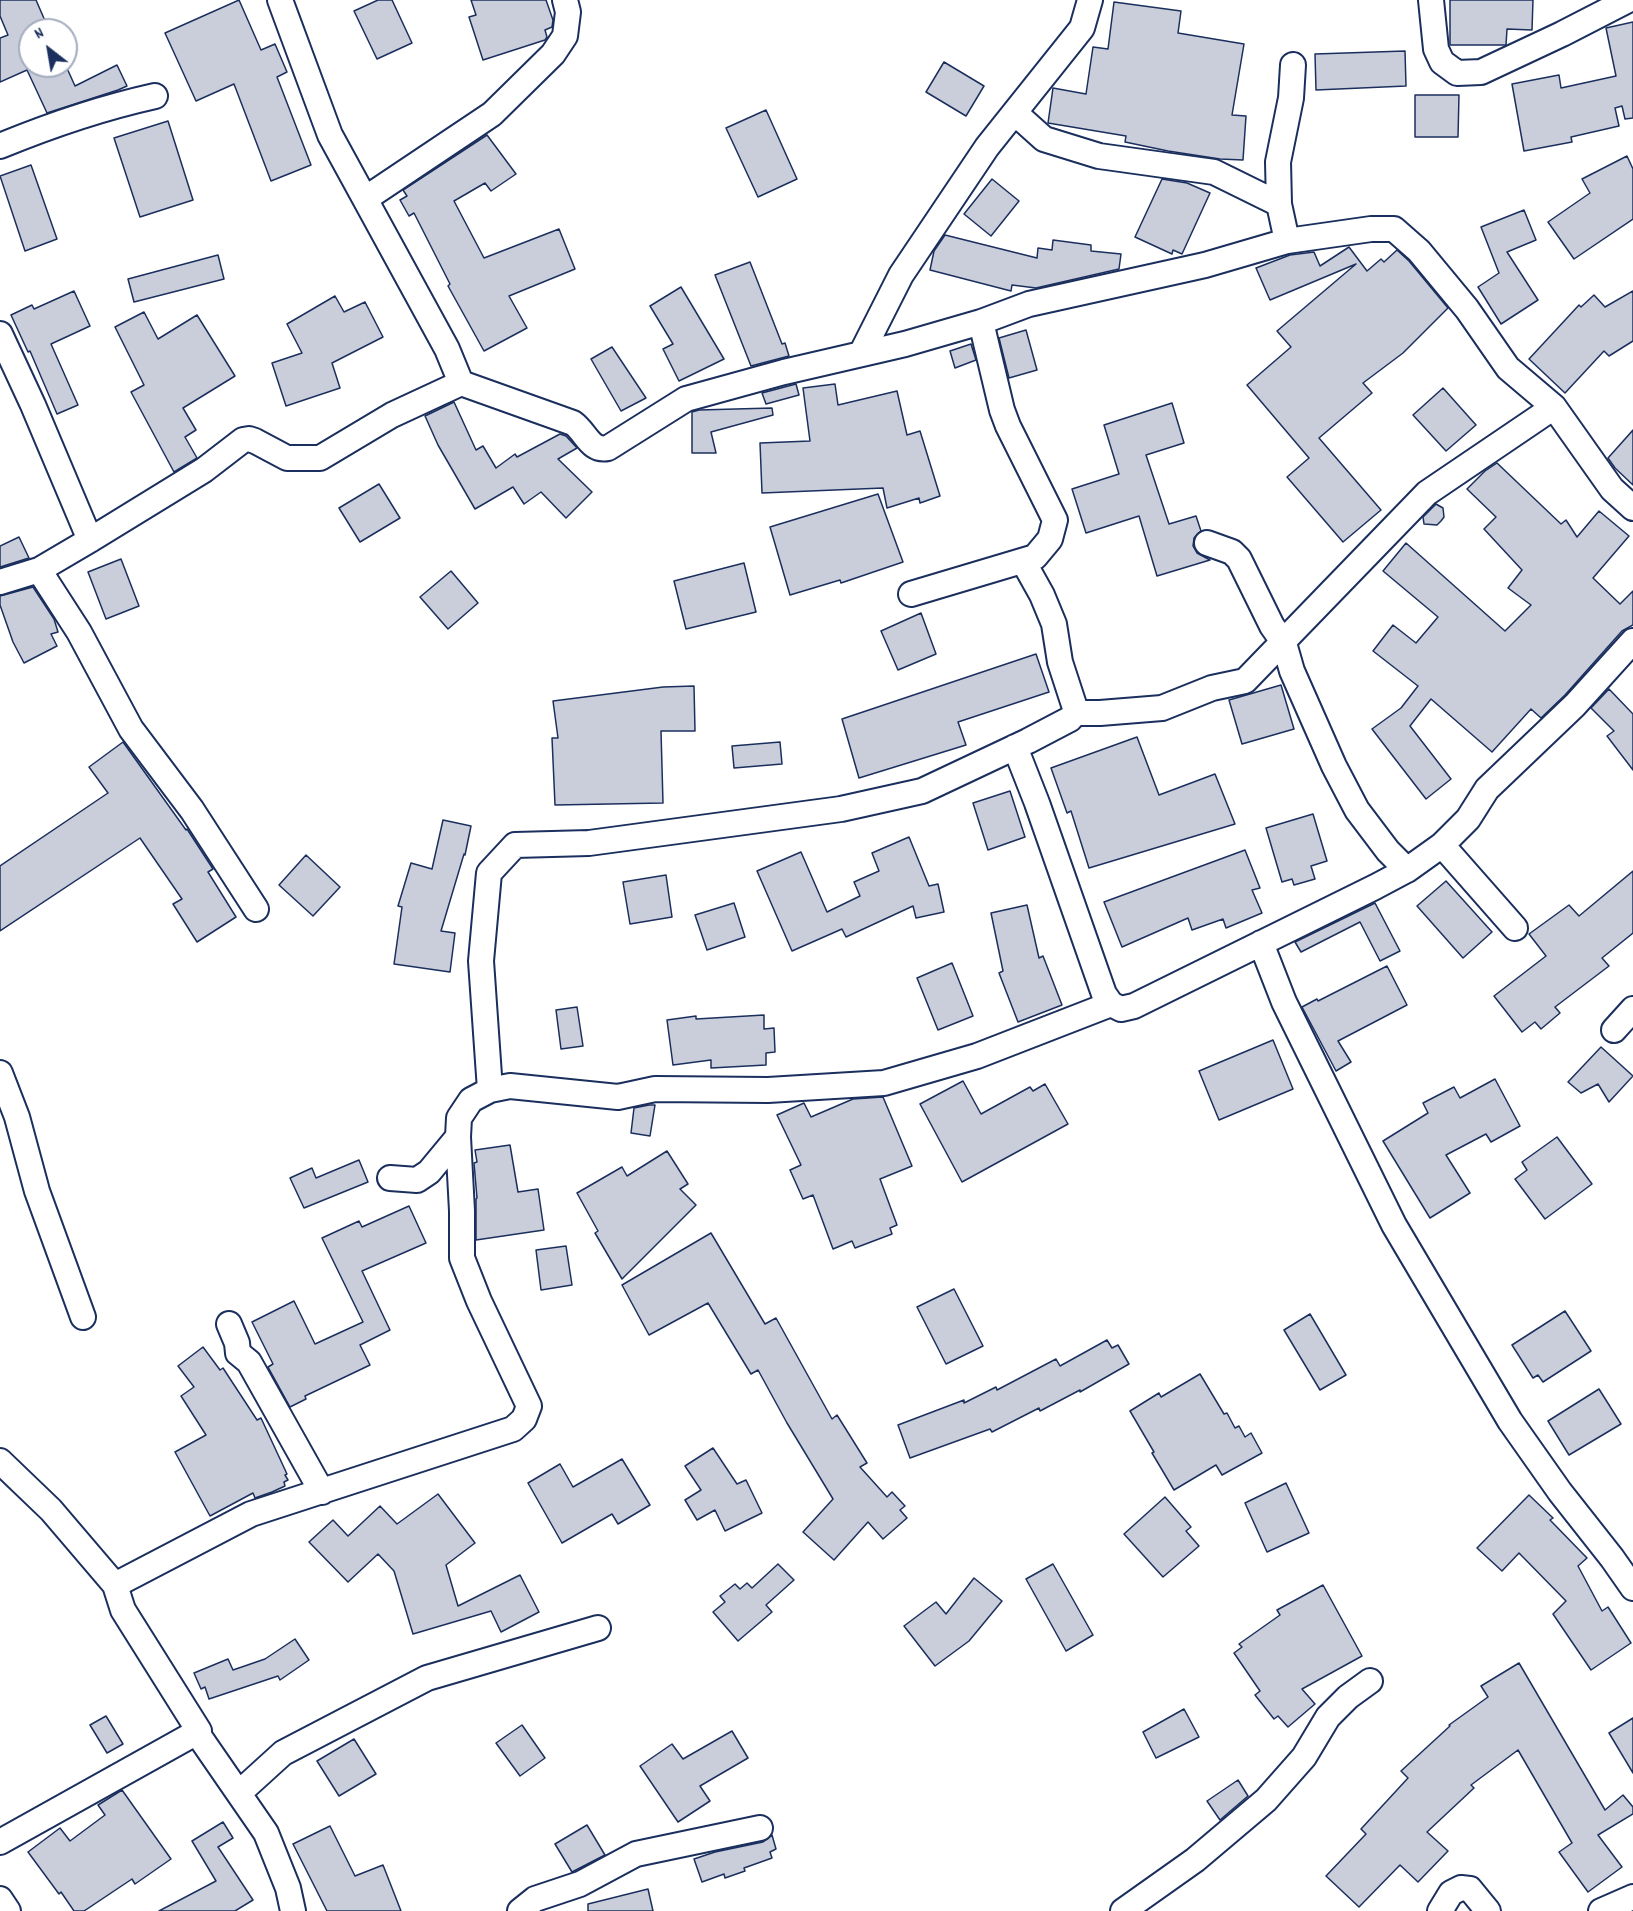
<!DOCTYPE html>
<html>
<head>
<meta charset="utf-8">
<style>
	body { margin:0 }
	#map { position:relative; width:1633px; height:1911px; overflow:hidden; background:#fff; font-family:Dekko,sans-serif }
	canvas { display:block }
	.north { position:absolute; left:18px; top:18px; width:60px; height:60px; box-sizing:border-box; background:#fff; border:2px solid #a4acbf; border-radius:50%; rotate:329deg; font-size:16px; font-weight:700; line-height:24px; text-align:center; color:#1b2f5e }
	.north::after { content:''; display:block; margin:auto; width:21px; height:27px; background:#1b2f5e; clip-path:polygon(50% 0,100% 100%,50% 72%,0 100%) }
</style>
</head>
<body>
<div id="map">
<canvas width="1633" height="1911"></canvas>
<div class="north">N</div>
</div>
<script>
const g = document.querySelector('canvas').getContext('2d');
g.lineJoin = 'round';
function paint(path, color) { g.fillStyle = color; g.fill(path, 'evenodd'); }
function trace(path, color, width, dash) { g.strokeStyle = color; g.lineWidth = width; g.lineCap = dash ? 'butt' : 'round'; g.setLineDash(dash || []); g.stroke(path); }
const building = new Path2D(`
	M0,0H36L49,30H30V66H66L75,86L117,65L127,86L118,90L47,113L27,70L0,82V38L8,35L0,16Z
	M239,0L261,50L275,44L287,72L277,77L311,165L271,181L234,84L196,101L165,33Z
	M378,0H392L412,43L377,59L354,11Z
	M471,0H546L553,20L552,27L545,30L547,37L545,40L483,60L469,17L476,15Z
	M1450,0H1533L1532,30L1507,29L1506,45H1450Z
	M1114,2L1181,11L1178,33L1244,44L1232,115L1246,116L1243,160L1220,159L1168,151L1125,142L1126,136L1048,123L1053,88L1086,94L1093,47L1108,49Z
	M1633,22V118L1625,119L1622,106L1615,108L1619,126L1571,137L1572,142L1524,151L1512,84L1559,75L1561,88L1616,76L1606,28Z
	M1405,51L1406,86L1316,90L1315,54Z
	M944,62L984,86L966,116L926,92Z
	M1415,95H1459L1458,137H1415Z
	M766,110L797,179L758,197L726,128Z
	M168,121L193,200L140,217L114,138Z
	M487,135L516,174L491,191L485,183L454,201L484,258L559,229L575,269L509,296L527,328L484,351L448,286L450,284L414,213L409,216L400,200L407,196L403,190Z
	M1627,156L1633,169V219L1574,259L1548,222L1590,193L1582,179Z
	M31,165L57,239L25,251L0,176Z
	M992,179L1019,201L991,236L964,214Z
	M1162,179L1187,183L1210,193L1182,254L1173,250L1172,254L1135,237Z
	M1524,210L1536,240L1507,252L1538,300L1501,324L1478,287L1499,273L1481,227Z
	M945,235L1037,258L1038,248L1052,250L1053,240L1091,245V251L1121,254L1119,269L1036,288L1012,285L1011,291L930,270L934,251Z
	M1349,247L1367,271L1381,259L1384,262L1397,250L1409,261L1448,308L1403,353L1363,383L1372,393L1319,438L1381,510L1343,542L1287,477L1309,458L1247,385L1291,347L1277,331L1356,264L1270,300L1256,268L1290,255L1314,252L1320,266Z
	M218,255L224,279L134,302L128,279Z
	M750,262L782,344L785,343L789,356L751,366L715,275Z
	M681,287L724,359L679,381L663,349L673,344L650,306Z
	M74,291L90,326L51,344L78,405L57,414L30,351L28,352L11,315L32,305L34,309Z
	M1633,291V341L1609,356L1604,351L1565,393L1529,359L1579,305L1581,307L1594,295L1605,307Z
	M335,296L344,312L365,302L383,337L332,363L340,388L286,406L272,363L302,353L287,324Z
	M144,312L158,339L197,315L235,376L183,408L196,430L185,437L197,458L174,472L131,392L144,385L115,327Z
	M1026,330L1037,370L1009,378L999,338Z
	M971,344L976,360L955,368L950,351Z
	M612,347L646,398L621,411L591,359Z
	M796,384L799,395L766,404L762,393Z
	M835,384L838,405L897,391L907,435L920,431L940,496L920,503L919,498L887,508L883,488L762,493L760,443L810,441L803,388Z
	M1443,388L1476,425L1446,451L1413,415Z
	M454,402L476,450L483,446L496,468L515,454L517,457L560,434L566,436L577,448L558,459L592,492L566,518L541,492L524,504L513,487L475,509L438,445L425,416Z
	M1172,403L1184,443L1146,455L1169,524L1196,516L1201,531L1194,538L1193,546L1197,553L1210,560L1157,576L1139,516L1086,533L1072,489L1119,474L1104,425Z
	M772,408L773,415L711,432L716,453H692V412L699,410Z
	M1633,430V485L1615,468L1608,458Z
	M1497,463L1561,524L1566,520L1577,537L1599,511L1629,536L1593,578L1620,604L1633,591V625L1622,631L1565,695L1541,718L1531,709L1492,752L1431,699L1410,726L1451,779L1426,799L1372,729L1401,708L1418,686L1373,651L1393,625L1416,643L1438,617L1383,571L1406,543L1505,631L1531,605L1508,588L1522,570L1484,529L1496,517L1467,489L1485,471Z
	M379,484L400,518L360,542L339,508Z
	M878,494L903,562L841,583L840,580L790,595L770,527Z
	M1436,504L1443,508L1444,517L1441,521L1437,525L1424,524L1423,517Z
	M19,537L29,558L0,567V546Z
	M121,559L139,606L106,619L88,572Z
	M744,563L756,612L686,629L674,581Z
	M451,571L478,603L448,629L420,597Z
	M33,587L54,619L58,632L51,634L57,646L24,663L13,642L0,605V596Z
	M921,613L936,654L898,670L881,631Z
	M1036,654L1049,692L958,722L966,745L859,778L842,719Z
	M1281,685L1294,729L1242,744L1229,700Z
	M694,686L695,731H661L663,803L555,805L552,738H558L553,701L663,687Z
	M1609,689L1633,714V770L1607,736L1614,731L1591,708Z
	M1137,737L1159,795L1215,774L1235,824L1089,868L1071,811L1067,813L1051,768Z
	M123,742L186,830L187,829L213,869L208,872L236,917L197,942L173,904L182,899L140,838L0,931V866L108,793L89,767Z
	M780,742L782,764L734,768L732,746Z
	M1010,791L1025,837L988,850L973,803Z
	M1313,814L1327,861L1311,866L1315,879L1294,885L1292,879L1282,882L1266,828Z
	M443,820L471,826L465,855L464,854L441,931L455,933L450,972L394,964L402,907L398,906L411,863L432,869Z
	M909,837L929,886L938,884L944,912L916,918L913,906L846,937L842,929L792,951L757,871L801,852L827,912L860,896L854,882L879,871L872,853Z
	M1245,850L1260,888L1252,890L1262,913L1226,928L1223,919L1192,930L1188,918L1122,947L1104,902Z
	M306,855L340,887L313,916L279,885Z
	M1633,871V933L1602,958L1609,966L1555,1007L1560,1013L1541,1029L1535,1022L1522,1032L1494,996L1546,956L1529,934L1569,905L1579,916Z
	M666,875L672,917L630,924L623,882Z
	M1446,881L1492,932L1463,958L1417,906Z
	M734,903L745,937L707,950L695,915Z
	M1375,903L1400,951L1380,961L1360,922L1301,952L1295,942Z
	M1027,905L1039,958L1043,956L1062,1005L1018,1022L999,973L1003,971L991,913Z
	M952,963L973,1016L938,1030L917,978Z
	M1387,966L1407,1005L1338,1041L1351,1062L1336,1071L1302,1007L1317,999L1318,1001Z
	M577,1007L583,1046L561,1049L556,1010Z
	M764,1015V1029L774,1028L775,1052L766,1053V1065L711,1068V1060L673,1065L667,1020L696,1016V1019Z
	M1273,1040L1293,1089L1219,1120L1199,1071Z
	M1601,1047L1633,1076L1609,1102L1598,1084L1581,1093L1568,1082Z
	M1495,1079L1520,1126L1491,1142L1486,1134L1446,1155L1470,1193L1430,1218L1383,1141L1428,1113L1423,1103L1454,1087L1460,1098Z
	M963,1081L981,1114L1030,1087L1033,1091L1045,1084L1068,1124L962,1182L920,1104Z
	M883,1097L912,1166L880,1179L897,1225L890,1228L892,1234L855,1248L852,1241L833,1249L813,1195L803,1199L790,1170L801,1165L777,1115L804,1103L811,1117L853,1099Z
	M649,1105H655L650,1136L631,1133L634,1108Z
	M1557,1137L1592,1184L1545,1219L1515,1179L1527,1170L1522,1162Z
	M510,1145L518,1192L538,1189L544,1230L476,1240V1199L477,1198L474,1163L477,1162L475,1150Z
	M667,1151L688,1184L680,1189L696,1205L622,1279L595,1233L598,1231L577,1193L622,1167L627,1176Z
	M359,1160L368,1182L304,1208L290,1178L312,1168L316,1178Z
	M409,1206L426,1243L362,1271L390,1330L360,1345L370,1365L305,1396L306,1399L290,1407L268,1367L273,1364L252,1322L294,1301L315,1344L363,1322L322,1238L359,1221L362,1227Z
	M711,1233L765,1324L776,1318L832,1419L837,1415L867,1463L860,1467L887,1497L892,1492L905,1506L900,1510L907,1518L883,1539L868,1522L834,1560L803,1532L833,1499L787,1423L758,1370L751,1374L708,1303L649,1335L622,1285Z
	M566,1246L572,1285L541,1290L536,1250Z
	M954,1289L983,1346L946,1364L917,1307Z
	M1565,1311L1591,1351L1543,1382L1538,1375L1533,1378L1512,1345Z
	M1310,1314L1346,1375L1320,1390L1284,1330Z
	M1107,1340L1112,1348L1118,1345L1129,1364L1080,1392V1390L1040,1411L1039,1408L992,1432L990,1429L910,1458L898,1425L964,1400V1403L996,1387L997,1390L1056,1359L1060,1366Z
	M203,1347L220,1370L223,1368L257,1420L261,1418L287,1474L285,1475L288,1480L284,1482L285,1486L272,1492L255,1498L253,1493L210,1516L175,1452L206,1435L181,1396L194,1387L178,1366Z
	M1200,1374L1224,1414L1227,1413L1235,1428L1239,1426L1245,1437L1251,1433L1262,1453L1222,1475L1216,1465L1174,1490L1152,1453L1154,1452L1130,1411L1159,1393L1161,1397Z
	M1599,1389L1621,1424L1569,1455L1548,1421Z
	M713,1448L737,1484L746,1480L762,1513L725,1531L715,1510L697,1520L685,1500L701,1490L685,1466Z
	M622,1459L650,1505L618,1524L612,1514L562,1543L528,1483L560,1464L573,1487Z
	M1286,1483L1309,1533L1267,1552L1245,1503Z
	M438,1494L475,1543L446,1565L458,1606L520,1575L539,1612L501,1632L491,1611L413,1634L394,1571L378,1554L348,1582L309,1542L333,1520L348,1536L380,1506L397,1524Z
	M1529,1495L1553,1518L1550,1520L1587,1558L1578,1566L1602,1611L1608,1607L1631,1643L1591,1670L1553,1614L1566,1601L1519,1553L1502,1571L1477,1548Z
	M1165,1497L1191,1527L1186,1531L1199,1546L1163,1577L1124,1534Z
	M778,1564L794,1580L766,1605L772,1612L738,1641L713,1612L725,1602L720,1596L735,1584L740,1589L747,1583L752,1588Z
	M1053,1564L1093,1635L1066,1651L1026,1579Z
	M974,1578L1002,1601L969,1641L935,1666L904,1626L936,1602L946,1614Z
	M1323,1585L1362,1656L1302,1689L1315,1704L1288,1727L1278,1716L1274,1719L1255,1695L1260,1691L1234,1653L1242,1647L1239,1644L1280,1615L1277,1610Z
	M295,1639L309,1660L280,1680L278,1676L209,1699L205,1687L201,1689L194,1673L228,1659L233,1670L265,1659Z
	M1519,1663L1605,1810L1623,1795L1633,1807V1814L1598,1835L1622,1867L1588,1892L1559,1852L1572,1843L1518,1750L1471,1785L1474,1788L1427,1832L1448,1851L1418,1882L1400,1865L1359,1907L1326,1876L1366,1834L1361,1829L1408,1778L1401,1771L1450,1726L1449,1725L1488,1697L1481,1686Z
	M1184,1709L1199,1737L1156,1758L1143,1732Z
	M106,1716L123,1744L107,1753L90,1725Z
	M1633,1718V1773L1609,1733Z
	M522,1725L545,1758L520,1776L496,1743Z
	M732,1731L748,1758L700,1786L710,1801L678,1822L640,1766L672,1744L683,1759Z
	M354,1739L376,1774L339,1796L317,1761Z
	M1238,1780L1248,1796L1220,1820L1207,1801Z
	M122,1790L171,1859L135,1884L132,1879L84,1911H74L61,1892L59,1894L28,1852L60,1828L70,1841L105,1815L98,1805Z
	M223,1822L233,1838L218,1847L253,1900L235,1911H159L216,1881L192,1841Z
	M587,1825L605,1855L572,1872L555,1844Z
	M330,1826L355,1876L383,1865L401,1911H327L293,1844Z
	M772,1835L776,1849L770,1852L772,1858L744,1868L745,1871L725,1878L724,1874L702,1882L694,1859L715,1852L763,1842Z
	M648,1889L653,1911H588V1904Z`);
paint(building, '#caceda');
trace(building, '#1b2f5e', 1.5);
const minor = new Path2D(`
	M280,0L330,135L365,199L492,114L553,54L565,36L568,12L565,0
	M1431,0L1436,49L1442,62L1457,73L1481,72L1562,34L1628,0
	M1015,113L1044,139L1099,156L1214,172L1279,204L1287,241
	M0,146C51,125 101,108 155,96
	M365,199L447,349L461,383L573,423C586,432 590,452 608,448L686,399L784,372L905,344L981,322L1029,304L1205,265L1287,241L1371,229H1394L1419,251L1467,309L1508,368L1554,407L1612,489L1633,508
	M1279,204L1278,162L1291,98L1293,65
	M0,334L33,405L90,540
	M861,354L901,275L987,147L1082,28L1090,0
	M1207,543L1232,552L1239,559L1272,626L1284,643L1292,671L1334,766L1357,810L1388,851L1407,870
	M39,570L79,632L131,729L192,810L256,909
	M0,582L39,570L90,540L204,470L243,440L249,439L255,441L287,458H320L392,415L461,383
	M911,594L1035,557L1050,539L1055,520L1008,426L1002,410L981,322
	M1075,713H1100L1162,708L1212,688L1245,681L1427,493L1554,407
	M1015,747L1037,803L1104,994L1111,1004L1121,1009L1134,1006L1375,887L1407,870L1442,845L1468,819L1487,789L1575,705L1633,641
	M1442,845L1515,928
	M1261,943L1284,1002L1394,1225L1510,1421L1560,1492L1612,1558L1633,1588
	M1614,1030L1633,1009
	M0,1073L17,1117L37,1191L83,1317
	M490,1090L481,961L489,873L515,845L589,843L841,809L922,791L1028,741L1070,719L1075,713V708L1060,662L1054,624L1042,595L1023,561
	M390,1178L417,1180L429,1172L458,1137
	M229,1324L237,1343L238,1353L249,1362L322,1492
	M0,1461L51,1510L115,1585L123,1610L199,1731L197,1733L266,1833L288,1888L293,1911
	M115,1585L251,1514L513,1429L524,1419L529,1406L479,1301L462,1258V1211L458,1137L459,1118L471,1100L490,1090L510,1086L618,1097L655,1089L768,1090L884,1083L977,1056L1111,1004
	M239,1793L283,1753L427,1678L598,1628
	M0,1842L199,1731
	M0,1899L8,1911
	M520,1911L535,1899L580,1884L636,1854L760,1828
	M1123,1911L1195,1860L1266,1800L1304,1757L1328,1717L1348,1697L1370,1681
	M1440,1911L1451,1893L1461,1888L1470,1889L1488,1911
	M1601,1911L1633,1897`);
trace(minor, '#1b2f5e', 28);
trace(minor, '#fff', 24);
</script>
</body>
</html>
